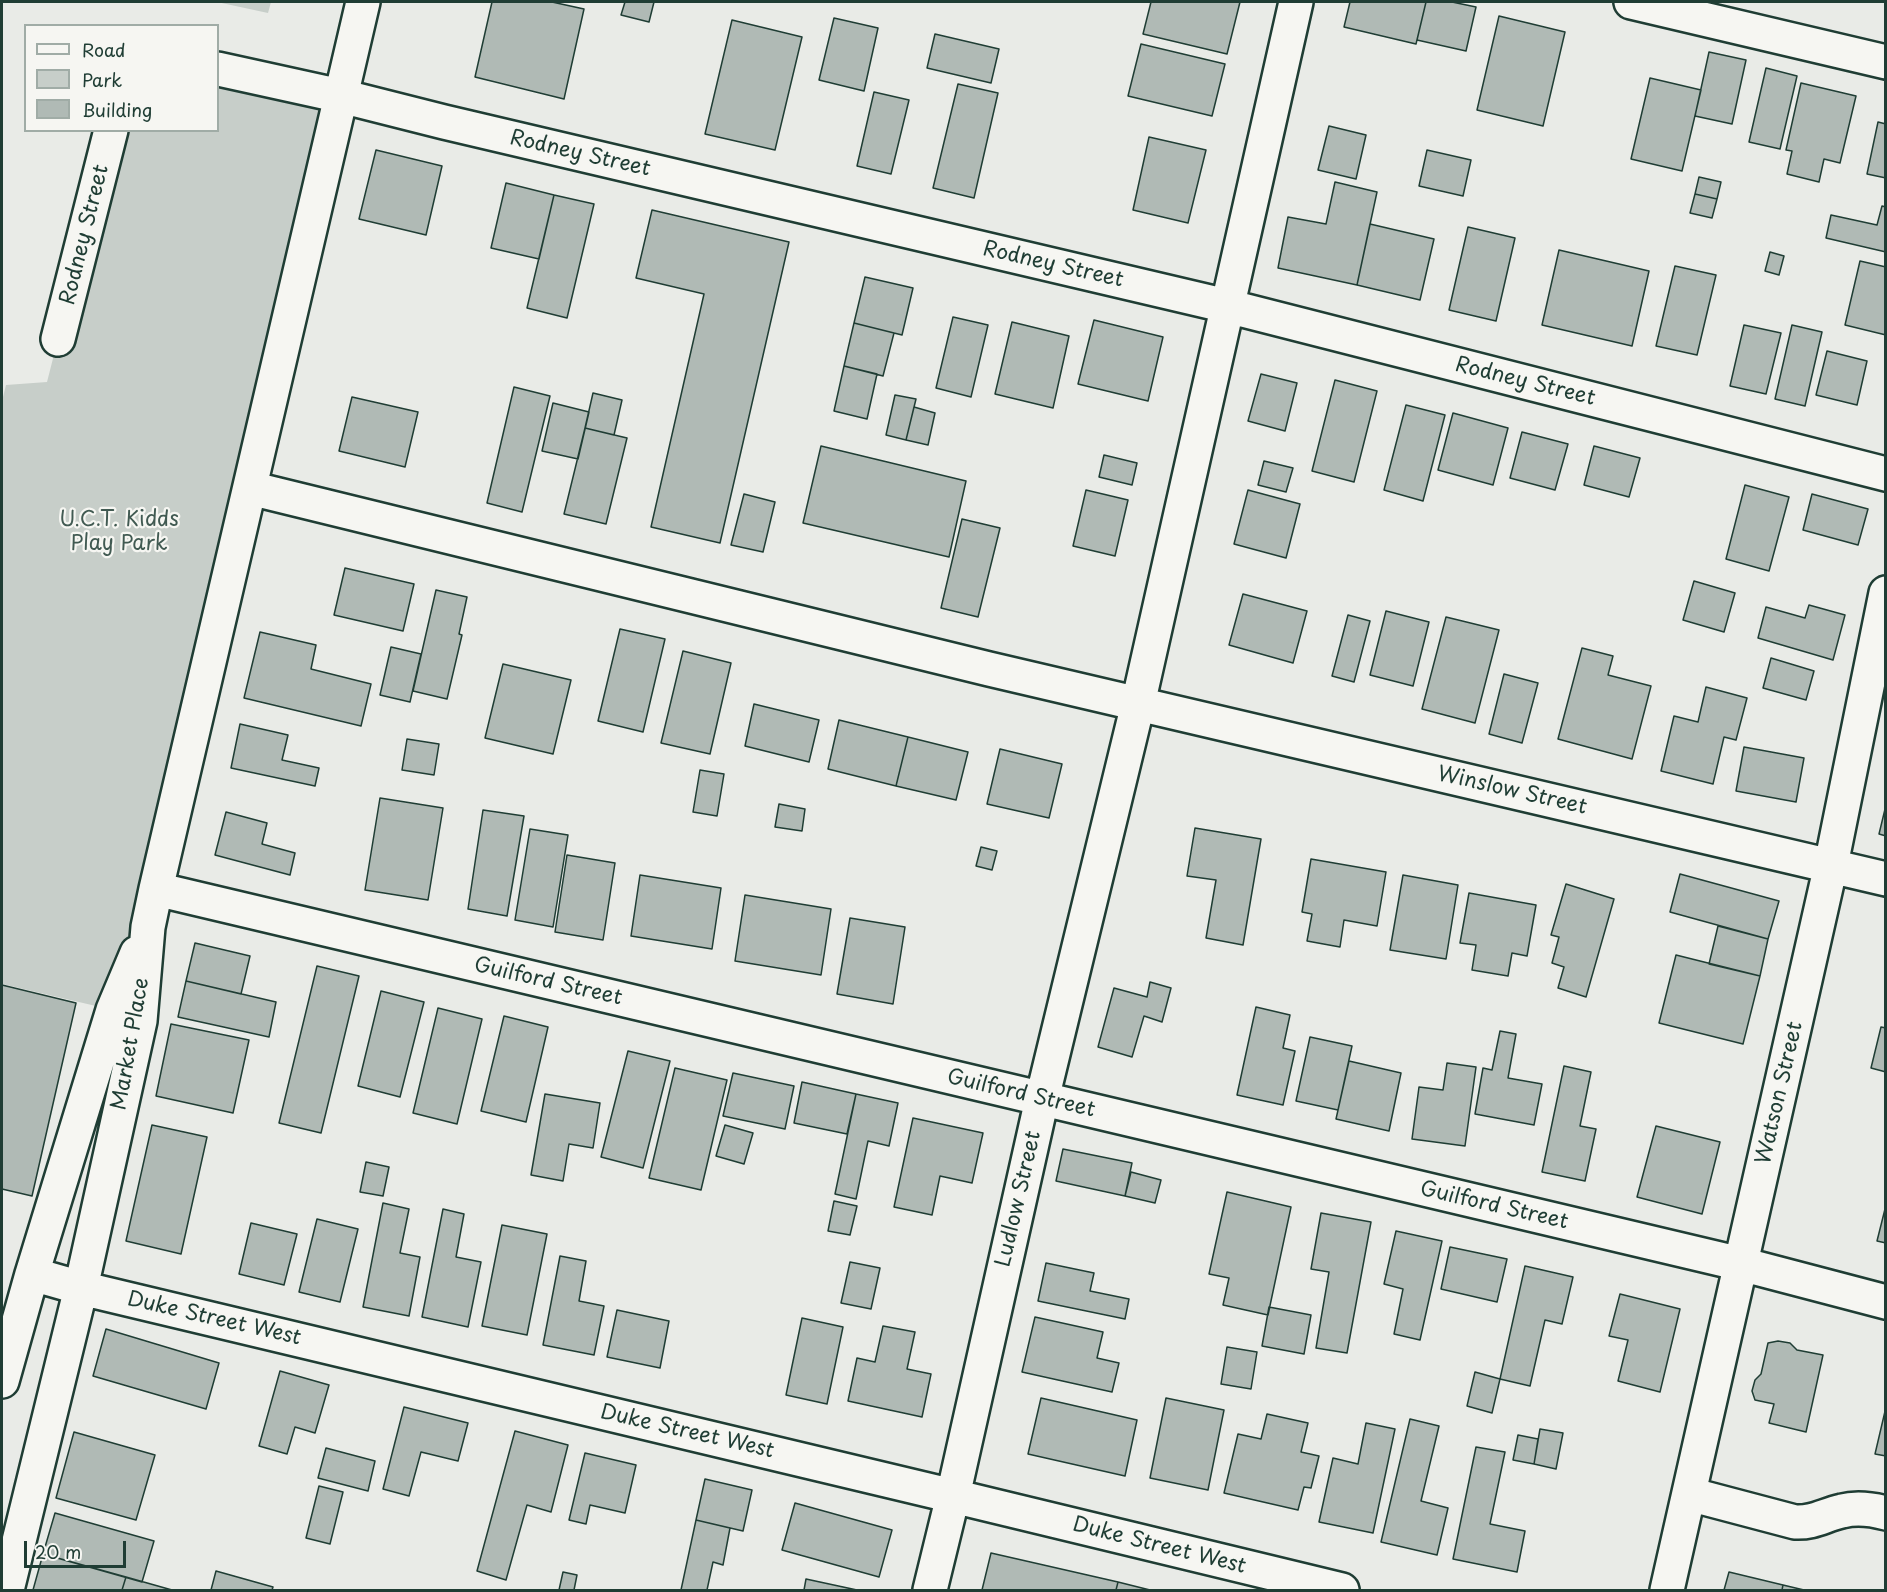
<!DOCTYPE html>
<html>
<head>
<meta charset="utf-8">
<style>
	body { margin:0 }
	#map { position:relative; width:1887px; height:1592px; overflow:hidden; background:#e9ebe7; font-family:"Playpen Sans",sans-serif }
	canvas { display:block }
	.frame { position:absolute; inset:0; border:3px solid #1f3d34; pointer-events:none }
	.legend { position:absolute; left:24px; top:24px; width:195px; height:108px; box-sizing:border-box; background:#f6f6f2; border:2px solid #a0aca6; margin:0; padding:8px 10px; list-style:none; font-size:18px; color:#1f3d34 }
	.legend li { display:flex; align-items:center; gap:12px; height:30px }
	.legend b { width:30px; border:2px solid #a0aca6 }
	.scale { position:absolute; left:24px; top:1541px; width:102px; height:27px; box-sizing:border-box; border:3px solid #1f3d34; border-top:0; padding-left:8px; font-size:18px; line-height:21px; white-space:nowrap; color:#1f3d34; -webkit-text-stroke:4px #f6f6f2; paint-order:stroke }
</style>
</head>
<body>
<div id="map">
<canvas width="1887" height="1592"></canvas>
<div class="frame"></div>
<ul class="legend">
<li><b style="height:8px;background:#f6f6f2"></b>Road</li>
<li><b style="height:16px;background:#c7cec9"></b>Park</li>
<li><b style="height:16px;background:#b0bab5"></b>Building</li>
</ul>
<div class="scale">20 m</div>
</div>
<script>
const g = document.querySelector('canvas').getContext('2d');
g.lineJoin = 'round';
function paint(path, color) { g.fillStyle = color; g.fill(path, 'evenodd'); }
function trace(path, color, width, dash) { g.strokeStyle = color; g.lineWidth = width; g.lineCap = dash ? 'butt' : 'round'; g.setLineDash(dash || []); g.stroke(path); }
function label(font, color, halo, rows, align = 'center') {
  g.font = font + ' "Playpen Sans",sans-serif'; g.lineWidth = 4.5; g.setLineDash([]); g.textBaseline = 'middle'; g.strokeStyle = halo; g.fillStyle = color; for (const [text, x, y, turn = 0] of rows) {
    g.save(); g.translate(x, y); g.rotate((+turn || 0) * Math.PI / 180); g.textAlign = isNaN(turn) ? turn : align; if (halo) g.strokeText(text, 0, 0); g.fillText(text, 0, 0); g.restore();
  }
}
paint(new Path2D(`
	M217,2H271L268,13Z
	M218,69L341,96L113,1010L2,984V401L6,385L47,382L111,131L218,130Z`), '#c7cec9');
const building = new Path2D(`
	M492,2H552L584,9L564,99L475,77Z
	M625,2H654L649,22L621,15Z
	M1151,2H1240L1227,54L1143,34Z
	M1350,2H1426L1416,44L1344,27Z
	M1426,2H1452L1476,7L1466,51L1417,40Z
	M1499,16L1565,32L1543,126L1477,110Z
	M834,18L878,28L864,91L819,80Z
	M732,20L802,37L775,150L705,134Z
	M935,34L999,49L991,83L927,68Z
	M1141,44L1225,64L1212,116L1128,96Z
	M1709,52L1746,60L1732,124L1695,116Z
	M1766,68L1797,76L1780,149L1749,142Z
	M1650,78L1701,90L1682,171L1631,159Z
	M1801,83L1856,96L1840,163L1824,159L1819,182L1787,174L1792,151L1786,150Z
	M958,84L998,93L974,198L933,188Z
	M874,92L909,100L891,174L857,166Z
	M1878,122L1886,124V178L1867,174Z
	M1329,126L1366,135L1356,179L1318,170Z
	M1149,137L1206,150L1188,223L1133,210Z
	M376,150L442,166L426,235L359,219Z
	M1427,150L1471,160L1463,196L1419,186Z
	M1699,177L1721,182L1717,199L1695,194Z
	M1335,182L1377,192L1357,285L1278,268L1288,217L1326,224Z
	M506,183L554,195L539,259L491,248Z
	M1695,194L1717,199L1712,218L1690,213Z
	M554,195L594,204L567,318L527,308Z
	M1882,206L1886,207V252L1826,238L1831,215L1877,225Z
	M652,210L789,242L720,543L651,527L704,294L636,278Z
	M1370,224L1434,239L1420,300L1357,285Z
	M1468,227L1515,238L1496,321L1449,310Z
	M1559,250L1649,271L1632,346L1542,325Z
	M1770,252L1784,256L1779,275L1765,271Z
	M1860,261L1886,267V335L1845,325Z
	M1675,266L1716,275L1697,355L1656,346Z
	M865,277L913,288L902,335L854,323Z
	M953,317L988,325L971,397L936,388Z
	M1094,320L1163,337L1148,401L1078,384Z
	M1012,322L1069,336L1053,408L995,394Z
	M854,323L894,333L883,376L844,366Z
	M1744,325L1781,333L1766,394L1730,386Z
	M1792,325L1822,332L1805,406L1775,399Z
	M1827,351L1867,361L1857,405L1816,395Z
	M844,366L877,374L867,419L834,411Z
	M1261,374L1297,383L1285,431L1248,421Z
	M1335,380L1377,391L1354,482L1312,471Z
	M514,387L550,396L522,512L487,503Z
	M593,393L622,400L614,435L585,428Z
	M895,395L916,399L906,440L886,435Z
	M352,397L418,412L405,467L339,451Z
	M553,403L589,412L578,459L542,451Z
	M1406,405L1445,415L1423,501L1384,490Z
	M914,407L935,413L928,445L906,440Z
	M1453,413L1508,428L1493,485L1438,470Z
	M585,428L627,438L606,524L564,514Z
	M1522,432L1568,444L1555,490L1510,478Z
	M821,446L966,481L949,557L803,523Z
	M1594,446L1640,458L1629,497L1584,485Z
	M1104,455L1137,463L1132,485L1099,477Z
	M1264,461L1293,468L1286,492L1258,485Z
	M1745,485L1789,497L1769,571L1726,559Z
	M1086,490L1128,500L1115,556L1073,546Z
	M1248,490L1300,504L1286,558L1234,544Z
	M744,494L775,502L763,552L731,545Z
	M1812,494L1868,509L1858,545L1803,530Z
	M962,519L1000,528L978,617L941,608Z
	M345,568L414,584L403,631L334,615Z
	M1694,581L1735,593L1724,632L1683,620Z
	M436,590L467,597L459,634L462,635L447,699L413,691Z
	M1243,594L1307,611L1293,663L1229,645Z
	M1809,605L1845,615L1833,660L1758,638L1766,607L1805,618Z
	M1386,611L1429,622L1413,686L1370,675Z
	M1348,615L1370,621L1354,682L1332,676Z
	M1446,617L1499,630L1475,723L1422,709Z
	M620,629L665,639L643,732L598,721Z
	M260,632L316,645L311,669L371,684L361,726L244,698Z
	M391,647L421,654L410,702L380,695Z
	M1582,648L1613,656L1608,675L1651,686L1632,759L1558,739Z
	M683,651L731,663L710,754L661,743Z
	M1771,658L1814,671L1806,700L1763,688Z
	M503,664L571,680L553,754L485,738Z
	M1504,674L1538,683L1522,743L1489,734Z
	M1706,687L1747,698L1736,740L1724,737L1713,784L1661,771L1674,716L1698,722Z
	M754,704L819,720L809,762L745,746Z
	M839,720L908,737L896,786L828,769Z
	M240,724L288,735L282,760L319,768L315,786L231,768Z
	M908,737L968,752L956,800L896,786Z
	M407,739L439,744L434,775L402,770Z
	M1744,747L1804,758L1796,802L1736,791Z
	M1000,749L1062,764L1049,818L987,804Z
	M700,770L724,774L717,816L693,812Z
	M380,798L443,808L428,900L365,890Z
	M779,804L805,809L802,831L775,827Z
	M1886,805V836L1879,834Z
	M483,810L524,816L507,916L468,909Z
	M226,812L267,823L262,844L295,853L290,875L215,855Z
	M1195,828L1261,839L1243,945L1206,938L1216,880L1187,876Z
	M530,829L568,835L553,927L515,920Z
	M981,847L997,851L992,870L976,866Z
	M567,855L615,863L603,940L555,932Z
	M1311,859L1386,872L1377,926L1344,920L1340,947L1307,941L1312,914L1302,912Z
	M1680,874L1779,901L1768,939L1670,912Z
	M640,875L721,888L712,949L631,936Z
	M1403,875L1458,885L1446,959L1390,950Z
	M1566,884L1614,899L1586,997L1558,988L1564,967L1552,963L1559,937L1551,935Z
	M1469,893L1536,905L1527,956L1512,953L1508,976L1472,970L1476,945L1460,943Z
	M745,895L831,909L821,975L735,961Z
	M850,918L905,927L893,1004L837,994Z
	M1718,926L1768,939L1760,976L1709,964Z
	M195,943L250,956L241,994L186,981Z
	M1676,955L1760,976L1743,1044L1659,1023Z
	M317,966L359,976L321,1133L279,1123Z
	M186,981L276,1002L269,1037L178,1017Z
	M1150,982L1171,988L1162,1022L1144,1016L1132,1057L1098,1047L1114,988L1147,997Z
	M2,985L76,1003L32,1196L2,1189Z
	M381,991L424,1002L400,1097L358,1086Z
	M1256,1007L1290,1015L1283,1048L1295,1051L1283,1105L1237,1095Z
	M438,1008L482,1019L457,1124L413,1113Z
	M504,1016L548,1027L526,1122L481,1111Z
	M171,1024L249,1040L233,1113L156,1096Z
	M1881,1027L1886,1028V1072L1871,1068Z
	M1500,1031L1516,1034L1508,1078L1542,1084L1534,1125L1475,1114L1483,1068L1492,1070Z
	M1310,1037L1352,1046L1338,1110L1296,1101Z
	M628,1051L670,1061L643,1168L601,1157Z
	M1349,1061L1401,1073L1389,1131L1336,1119Z
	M1447,1063L1476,1067L1465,1146L1412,1139L1419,1087L1443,1090Z
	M1564,1066L1591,1072L1580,1126L1596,1129L1585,1181L1542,1172Z
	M675,1068L727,1080L701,1190L649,1178Z
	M733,1073L794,1086L785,1129L723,1116Z
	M802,1082L856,1094L847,1134L794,1123Z
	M545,1094L600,1103L593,1148L569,1144L563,1181L531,1175Z
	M856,1094L898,1103L889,1146L868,1141L856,1199L835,1194Z
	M913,1118L983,1133L972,1183L940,1176L932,1215L894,1207Z
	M152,1125L207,1137L181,1254L126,1241Z
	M725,1125L753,1133L744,1164L716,1156Z
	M1656,1126L1720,1142L1702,1214L1637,1197Z
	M1063,1149L1132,1163L1125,1196L1056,1181Z
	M366,1162L389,1167L383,1196L360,1192Z
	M1131,1172L1161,1180L1155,1203L1125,1196Z
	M1227,1192L1291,1207L1268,1315L1223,1305L1229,1278L1209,1274Z
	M834,1201L857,1206L850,1235L828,1231Z
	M383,1203L409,1209L400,1253L420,1257L409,1316L363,1307Z
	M1886,1205V1243L1877,1241Z
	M443,1209L464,1214L456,1257L481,1262L468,1327L422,1317Z
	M1321,1213L1371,1222L1347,1353L1316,1348L1329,1272L1311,1269Z
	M317,1219L358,1229L340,1302L299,1292Z
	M251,1223L297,1234L284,1285L239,1274Z
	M502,1225L547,1234L527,1335L482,1326Z
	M1396,1231L1442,1241L1420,1340L1394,1334L1403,1289L1384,1284Z
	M1450,1247L1507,1259L1497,1302L1441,1289Z
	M560,1256L586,1261L579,1301L604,1306L594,1355L543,1345Z
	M850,1262L880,1268L871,1309L841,1303Z
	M1046,1263L1094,1273L1090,1291L1129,1299L1125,1319L1038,1301Z
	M1525,1266L1573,1277L1562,1324L1545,1320L1530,1386L1500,1379Z
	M1620,1294L1680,1309L1660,1392L1618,1381L1628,1340L1609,1336Z
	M1269,1307L1311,1315L1304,1354L1262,1346Z
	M617,1310L669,1321L660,1368L607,1357Z
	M1035,1317L1103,1332L1097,1358L1119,1363L1112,1392L1022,1372Z
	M802,1318L843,1327L827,1404L786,1395Z
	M883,1326L915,1332L907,1369L931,1374L922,1417L848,1401L857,1358L875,1362Z
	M106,1329L219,1363L206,1409L93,1376Z
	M1778,1341L1790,1343L1797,1350L1823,1355L1806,1432L1769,1423L1774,1404L1755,1400L1752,1391L1755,1380L1761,1374L1768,1343Z
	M1227,1347L1257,1352L1251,1389L1221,1384Z
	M280,1371L329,1385L315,1433L295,1427L287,1454L259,1446Z
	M1475,1372L1500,1379L1492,1413L1467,1406Z
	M1041,1398L1137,1420L1125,1476L1028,1454Z
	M1166,1398L1224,1410L1208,1490L1150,1478Z
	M404,1407L468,1423L458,1461L421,1452L409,1496L383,1489Z
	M1886,1407V1456L1875,1454Z
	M1267,1414L1308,1423L1301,1452L1319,1456L1311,1488L1304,1487L1298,1510L1224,1493L1238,1434L1261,1439Z
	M1410,1419L1439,1426L1421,1501L1448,1508L1437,1555L1381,1542Z
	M1366,1423L1395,1429L1373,1533L1319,1522L1333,1458L1358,1464Z
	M1540,1429L1563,1433L1556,1469L1534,1464Z
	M515,1431L568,1445L551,1512L527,1505L506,1580L477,1571Z
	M74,1432L155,1455L136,1520L56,1498Z
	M1518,1435L1538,1439L1534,1464L1513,1460Z
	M1476,1447L1505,1452L1490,1524L1525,1531L1517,1572L1453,1559Z
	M326,1448L375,1461L368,1491L318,1478Z
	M585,1453L636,1465L625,1513L590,1505L586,1524L569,1520Z
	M705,1479L752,1490L743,1531L696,1520Z
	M319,1486L343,1492L330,1544L306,1538Z
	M795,1503L892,1530L879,1577L782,1550Z
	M55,1513L154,1541L142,1582L43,1554Z
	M696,1520L730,1528L723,1565L713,1562L707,1590H681Z
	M991,1553L1118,1582L1116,1590H982Z
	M43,1554L126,1577L122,1590H33Z
	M216,1571L273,1587L272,1590H211Z
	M563,1572L577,1575L574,1590H559Z
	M1729,1572L1783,1585L1782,1590H1724Z
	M126,1577L172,1590H122Z
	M806,1579L857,1590H804Z
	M1118,1582L1150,1590H1116Z
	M1783,1585L1804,1590H1809H1782Z`);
paint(building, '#b0bab5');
trace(building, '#1f3d34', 1.5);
const minor = new Path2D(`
	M1631,2L1886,62
	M218,69L341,96L444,122L1227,306L1886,474
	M58,339L111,130
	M250,488L989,669L1886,879
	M156,889L1741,1264L1886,1302
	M32,1274L81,1288L953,1496L1342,1590
	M2,1381L32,1274L113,1010L137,953
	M1689,1494L1795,1522C1814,1523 1824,1515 1842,1511C1857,1507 1871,1509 1886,1513
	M7,1590L81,1288L140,1021L148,927L156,889L363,2
	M930,1590L953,1496L1042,1099L1138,704L1296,2
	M1667,1590L1831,865L1886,593`);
trace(minor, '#1f3d34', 38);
trace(minor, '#f6f6f2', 33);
label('21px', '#1f3d34', '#f6f6f2', [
	["Rodney Street",580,154,13],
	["Rodney Street",85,235,-76],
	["Rodney Street",1053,265,13],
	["Rodney Street",1525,382,14],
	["Winslow Street",1512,791,13],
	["Guilford Street",548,982,13],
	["Market Place",131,1044,-80],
	["Watson Street",1780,1093,-77],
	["Guilford Street",1021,1094,13],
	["Ludlow Street",1019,1199,-77],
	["Guilford Street",1494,1206,13],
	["Duke Street West",214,1319,13],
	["Duke Street West",687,1432,13],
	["Duke Street West",1159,1546,14]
]);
label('21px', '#415a52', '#f6f6f2', [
	["U.C.T. Kidds",119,520],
	["Play Park",119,544]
]);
</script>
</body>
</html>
